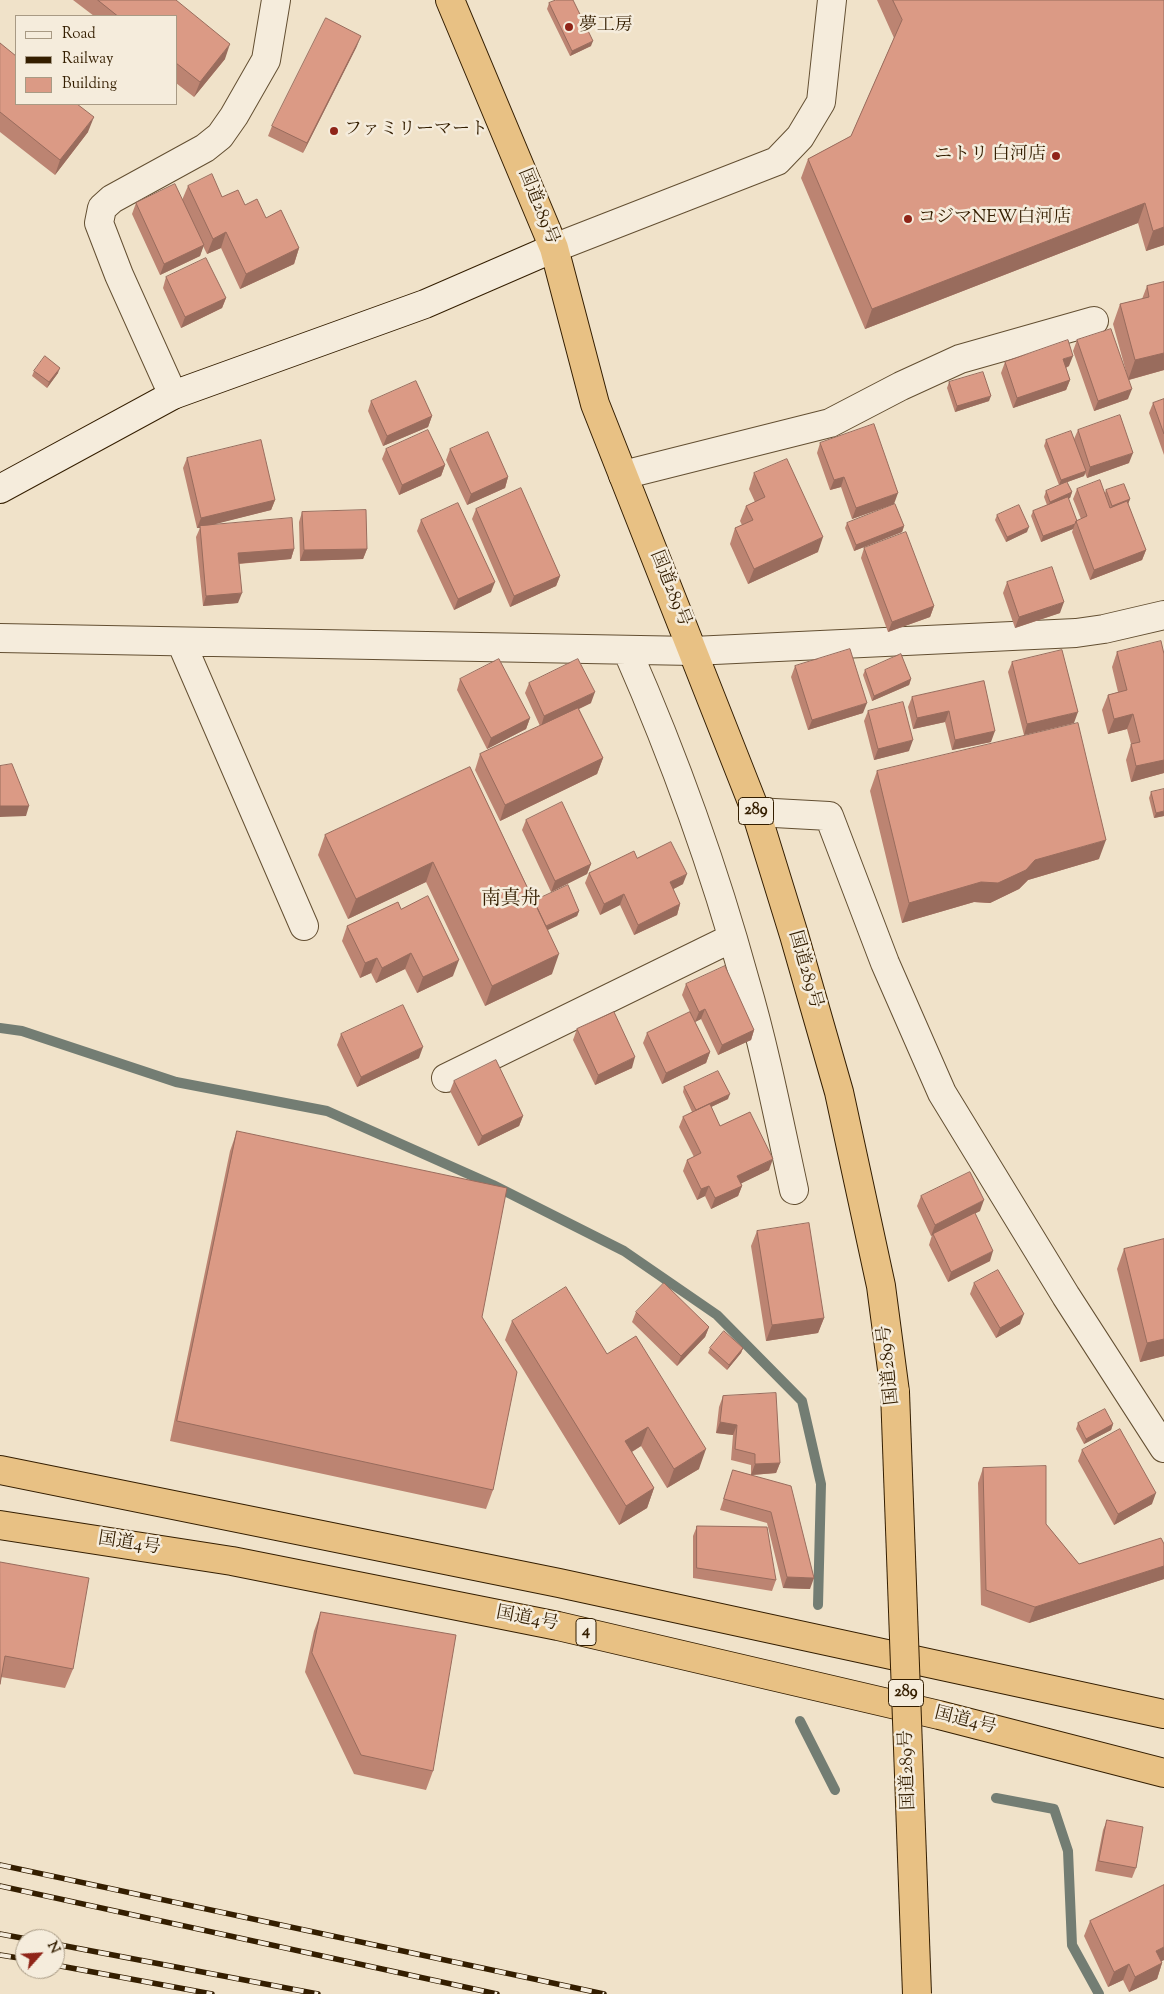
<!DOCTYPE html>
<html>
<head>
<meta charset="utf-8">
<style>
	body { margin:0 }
	#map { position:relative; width:1164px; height:1994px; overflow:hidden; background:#f0e2c9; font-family:"Sorts Mill Goudy",serif }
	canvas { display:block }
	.legend { position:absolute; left:15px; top:15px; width:162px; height:90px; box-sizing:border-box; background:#f5ecdc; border:1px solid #a89a84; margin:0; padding:6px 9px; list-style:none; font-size:15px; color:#341e00 }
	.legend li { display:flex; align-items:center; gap:10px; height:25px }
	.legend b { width:25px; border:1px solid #a89a84 }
	.north { position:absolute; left:15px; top:1929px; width:50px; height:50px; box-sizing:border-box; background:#f5ecdc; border:1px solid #a89a84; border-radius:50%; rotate:64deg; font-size:14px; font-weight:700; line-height:20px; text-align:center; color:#341e00 }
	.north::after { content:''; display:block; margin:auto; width:18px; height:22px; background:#8f2418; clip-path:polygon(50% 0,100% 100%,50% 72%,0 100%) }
</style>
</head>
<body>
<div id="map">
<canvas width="1164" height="1994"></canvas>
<ul class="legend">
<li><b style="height:6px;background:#f5ecdc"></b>Road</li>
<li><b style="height:6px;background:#341e00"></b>Railway</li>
<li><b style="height:14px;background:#db9a85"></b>Building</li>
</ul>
<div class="north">N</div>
</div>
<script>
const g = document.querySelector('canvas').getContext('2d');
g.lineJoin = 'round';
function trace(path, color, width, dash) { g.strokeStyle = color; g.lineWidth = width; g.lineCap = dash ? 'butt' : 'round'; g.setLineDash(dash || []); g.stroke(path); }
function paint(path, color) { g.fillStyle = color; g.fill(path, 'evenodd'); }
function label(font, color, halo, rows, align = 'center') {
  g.font = font + ' "Sorts Mill Goudy","Noto Serif JP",serif'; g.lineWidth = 5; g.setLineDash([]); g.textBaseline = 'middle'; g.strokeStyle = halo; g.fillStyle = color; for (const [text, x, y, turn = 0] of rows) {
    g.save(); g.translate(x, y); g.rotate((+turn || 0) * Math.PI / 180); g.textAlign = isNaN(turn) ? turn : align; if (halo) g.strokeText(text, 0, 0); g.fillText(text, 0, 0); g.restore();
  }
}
trace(new Path2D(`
	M0,1028L22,1031L176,1082L327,1111L493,1185L624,1251L717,1315L802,1401L821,1484L818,1605
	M800,1721L835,1790
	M996,1798L1054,1809L1068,1851L1072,1945L1099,1994`), '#737d73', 10);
const street = new Path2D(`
	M554,248L777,161L800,137L821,102L832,0
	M173,395L119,275L99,223L102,208L112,199L205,148L220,136L234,116L266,60L276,0
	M623,475L830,423L901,386L960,359L1094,321
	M0,638L693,651L1076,633L1104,629L1164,615
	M181,642L304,926
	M627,650C674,757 714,868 745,981C765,1049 779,1121 794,1190
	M756,812L829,816L885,963L942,1093L1066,1296L1164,1448
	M446,1078L732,938`);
const secondary = new Path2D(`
	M0,489L173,395L425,304L554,248`);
const highway = new Path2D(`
	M450,0L554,248L595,404L756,812L794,935L839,1092L881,1286L895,1392
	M0,1470L559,1583L1164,1714
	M0,1525L232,1561L558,1626L939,1715L1164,1773`);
trace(street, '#634f32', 30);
trace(secondary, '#341e00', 30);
trace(highway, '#341e00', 30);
trace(street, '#f5ecdc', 28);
trace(secondary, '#f5ecdc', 28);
trace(highway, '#e8c184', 28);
const rail = new Path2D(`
	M0,1865L604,1994
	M0,1886L497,1994
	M0,1934L27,1939
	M55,1944L318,1994
	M0,1955L25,1959
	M55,1965L212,1994`);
trace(rail, '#341e00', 5.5);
trace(rail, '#f5ecdc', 4, [11]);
const highwayBridge = new Path2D(`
	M895,1392L917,1994`);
trace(highwayBridge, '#341e00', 30, []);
trace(highwayBridge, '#e8c184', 28);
paint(new Path2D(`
	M73,0H176L225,59L194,97L176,83V16H94Z
	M877,0H1164V245L1146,251L1138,223L865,329L801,178L808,159L851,136L894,38Z
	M549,3L591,46L570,56L547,9Z
	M0,43L88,132L55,175L0,132Z
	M357,46L303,153L268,136L272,126Z
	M188,186L245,205L266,218L299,248L294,264L240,289L221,248L207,254L203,246L200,256L160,275L132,214L136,203L182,200Z
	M166,277L226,298L222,308L181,328L163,288Z
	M1164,282V370L1129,380L1128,399L1094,411L1073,351L1077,340L1127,375L1113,324L1120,304L1142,299L1147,286Z
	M1005,362L1069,366L1066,368L1070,380L1066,390L1013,408L1001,373Z
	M34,371L58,373L47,388L32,376Z
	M949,382L989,401L955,412L947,388Z
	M1164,399V455L1149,413L1153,403Z
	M371,401L432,416L428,427L383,446L368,411Z
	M1078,430L1129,463L1087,478L1085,473L1084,476L1059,485L1044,446L1046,440L1074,439Z
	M820,443L894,504L852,519L841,487L830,490L817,453Z
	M386,449L445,465L441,476L399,495L382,459Z
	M450,449L508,477L505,488L467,505L446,460Z
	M187,458L275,500L271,510L210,525L294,549L291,559L239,564L238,603L203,606L196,537L200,528H197L183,468Z
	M754,473L818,552L748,584L730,544L735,528L742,525L740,521L746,506L755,502L749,489Z
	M1077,489L1105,493L1106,490L1130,499L1128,504L1146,550L1142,560L1090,580L1072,532L1073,529L1041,542L1031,516L1033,511L1047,505L1044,497L1046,491L1072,492L1070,498L1068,499L1077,521L1081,519L1073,499Z
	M476,509L560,576L556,586L510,607L472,519Z
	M302,512L367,549L363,559L300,561L299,522Z
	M997,515L1027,532L1006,542L995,520Z
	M421,520L491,592L454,610L417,531Z
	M847,523L904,526L902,532L854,551L845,528Z
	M864,548L934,606L930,617L888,632L861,558Z
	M1007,582L1060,613L1015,628L1003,593Z
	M1117,652L1164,654V773L1131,782L1126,760L1131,744L1127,729L1108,734L1102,710L1108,695L1118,692L1112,667Z
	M1012,662L1074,723L1024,735L1008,672Z
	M795,666L863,713L808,730L791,677Z
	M865,670L911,679L909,685L872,701L863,675Z
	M460,679L530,718L526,729L487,749L457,690Z
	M984,681L991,742L952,750L945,722L913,729L908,707L912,697Z
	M529,683L591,703L579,709L603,758L597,774L500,821L475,770L480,754L540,726L525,693Z
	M868,711L909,751L874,760L864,721Z
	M470,767L534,901L579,911L577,916L548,930L552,974L485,1006L426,882L348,919L318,855L325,835Z
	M877,771L1099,859L1028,880L1019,889L990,903L974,902L902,923L870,791Z
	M1151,792L1164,816L1154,818L1149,798Z
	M526,820L591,864L587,874L551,892L522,830Z
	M637,858L683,884L673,889L680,904L677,915L634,935L620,905L600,915L585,883L589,873Z
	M401,909L453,976L417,993L405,969L376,983L371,973L360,978L342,941L347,926Z
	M686,984L754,1030L751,1040L718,1055L701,1019L695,1022L710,1052L706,1063L662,1084L643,1043L647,1033L690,1012L682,995Z
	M577,1029L632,1068L595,1085L573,1040Z
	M341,1034L419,1058L357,1087L337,1045Z
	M454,1081L523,1116L519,1126L478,1146L450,1091Z
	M684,1087L728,1099L711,1107L720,1126L769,1170L741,1183L742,1186L738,1196L711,1209L705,1196L697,1200L683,1171L687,1160L694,1157L679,1127L683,1117L692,1112L683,1092Z
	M237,1131L482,1317L493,1490L486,1509L170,1441L230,1151Z
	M921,1196L980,1211L961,1220L990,1261L948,1282L929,1245L932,1235L931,1236L917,1206Z
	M757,1231L824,1318L818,1333L766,1341L751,1246Z
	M1164,1239V1356L1140,1362L1117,1269L1124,1249Z
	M974,1283L1020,1324L996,1338L970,1294Z
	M636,1312L709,1327L705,1337L677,1366L632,1322Z
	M512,1321L607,1354L699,1469L667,1488L641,1446L632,1452L654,1488L647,1508L619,1525L505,1340Z
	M710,1348H743L741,1353L727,1370L708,1353Z
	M723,1396L780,1463L776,1473L752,1475L810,1589L783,1588L767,1523L720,1510L733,1470L751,1475V1465L731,1460L733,1435L716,1433L719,1407Z
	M1078,1423L1113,1424L1111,1430L1084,1444L1076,1429Z
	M1082,1450L1152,1504L1114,1525L1078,1461Z
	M983,1468L1046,1524L1079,1564L1164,1544V1579L1029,1623L981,1605L978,1483Z
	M697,1526L776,1580L772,1591L693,1578V1536Z
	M0,1562L73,1669L65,1688L1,1677Z
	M321,1612L433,1771L426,1790L354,1774L305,1672L314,1631Z
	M1107,1820L1136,1868L1132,1878L1095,1871L1103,1830Z
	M1164,1885V1960L1161,1961L1162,1963L1157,1979L1129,1992L1123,1980L1108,1987L1084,1936L1090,1921Z`), '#bc8472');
paint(new Path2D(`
	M361,36L357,46L303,153L307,143Z
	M593,41L591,46L570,56L572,51Z
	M230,44L225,59L194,97L200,82Z
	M94,117L88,132L55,175L60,160Z
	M1145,203L1138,223L865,329L872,309Z
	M1164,227V245L1146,251L1153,231Z
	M226,232L221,248L207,254L213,239Z
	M204,245L200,256L160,275L164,264Z
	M299,248L294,264L240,289L246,274Z
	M226,298L222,308L181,328L185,317Z
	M1164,353V370L1128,380L1135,360Z
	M1073,356L1069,366L1059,370L1063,359Z
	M60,368L58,373L47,388L49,382Z
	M1070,380L1066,390L1013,408L1017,398Z
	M1132,389L1128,399L1094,411L1098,401Z
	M991,396L989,401L955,412L957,406Z
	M432,416L428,427L383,446L387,436Z
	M1133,453L1129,463L1087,478L1090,467Z
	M445,465L441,476L399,495L402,485Z
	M1086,471L1084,476L1059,485L1061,480Z
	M508,477L505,488L467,505L471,494Z
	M844,477L841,487L830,490L834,480Z
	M1072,492L1070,498L1048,507L1050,502Z
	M898,493L894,504L852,519L856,508Z
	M1130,499L1128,504L1110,511L1112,506Z
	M275,500L271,510L200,528V526V528H197L201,518Z
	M1075,524L1073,529L1041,542L1043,536Z
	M904,526L902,532L854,551L856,545Z
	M1029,527L1027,532L1006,542L1007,537Z
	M823,537L818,552L748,584L754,569Z
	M294,549L291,559L234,564L238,553Z
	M367,549L363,559L300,561L304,550Z
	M1146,550L1142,560L1090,580L1094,570Z
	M560,576L556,586L510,607L514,596Z
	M495,582L491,592L454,610L458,599Z
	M242,593L238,603L203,606L206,596Z
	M1064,602L1060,613L1015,628L1019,617Z
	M934,606L930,617L888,632L892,622Z
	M911,679L909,685L872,701L874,696Z
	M595,692L591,703L541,727L544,716Z
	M867,703L863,713L808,730L812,720Z
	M949,711L945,722L913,729L917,718Z
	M1078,712L1074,723L1024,735L1027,724Z
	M1133,714L1127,729L1108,734L1114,719Z
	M530,718L526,729L487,749L491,738Z
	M995,731L991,742L952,750L955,740Z
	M913,740L909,751L874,760L878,749Z
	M603,758L597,774L500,821L505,805Z
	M1164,760V773L1131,782L1136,766Z
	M0,806H29L26,816L0,817Z
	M1164,811V816L1154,818L1156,813Z
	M1106,840L1099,859L1028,880L1019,889L990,903L974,902L902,923L909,903L981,882L1035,860Z
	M433,862L426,882L348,919L356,899Z
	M591,864L587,874L551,892L555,881Z
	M687,874L683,884L666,893L670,882Z
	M624,894L620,905L600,915L604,904Z
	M680,904L677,915L634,935L638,925Z
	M579,911L577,916L541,933L543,928Z
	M411,953L405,969L376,983L382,968Z
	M559,954L552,974L485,1006L492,986Z
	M377,958L371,973L360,978L365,963Z
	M459,960L453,976L417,993L423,977Z
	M705,1009L701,1019L695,1022L699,1012Z
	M754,1030L751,1040L718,1055L722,1045Z
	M423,1047L419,1058L357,1087L361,1077Z
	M710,1052L706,1063L662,1084L666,1073Z
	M635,1057L632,1068L595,1085L598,1075Z
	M730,1094L728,1099L694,1115L696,1110Z
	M523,1116L519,1126L478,1146L482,1136Z
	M773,1159L769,1170L734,1187L737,1176Z
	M709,1186L705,1196L697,1200L701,1189Z
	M742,1186L738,1196L711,1209L715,1198Z
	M984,1200L980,1211L931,1236L935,1225Z
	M993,1251L990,1261L948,1282L951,1272Z
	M1024,1314L1020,1324L996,1338L1000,1328Z
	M824,1318L818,1333L766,1341L772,1325Z
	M709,1327L705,1337L677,1366L681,1356Z
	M1164,1339V1356L1140,1362L1147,1343Z
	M743,1348L741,1353L727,1370L729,1365Z
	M720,1422L737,1425L733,1435L716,1433Z
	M1113,1424L1111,1430L1084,1444L1086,1439Z
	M648,1427L641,1446L618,1460L625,1441Z
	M706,1449L699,1469L667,1488L674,1469Z
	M780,1463L776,1473L751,1475L755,1464Z
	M654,1488L647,1508L619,1525L626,1506Z
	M1156,1493L1152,1504L1114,1525L1118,1514Z
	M1164,1566V1579L1029,1623L1035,1607Z
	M787,1577L814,1578L810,1589L783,1588Z
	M1164,1947V1960L1151,1966L1156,1951Z
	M1162,1963L1157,1979L1129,1992L1135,1977Z
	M1129,1964L1123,1980L1108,1987L1114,1972Z`), '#996c5d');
const building = new Path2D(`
	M98,0H176L230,44L200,82L176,63V16H118Z
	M556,0H573L593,41L572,51L549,3Z
	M893,0H1164V227L1153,231L1145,203L872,309L808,159L851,136L902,20Z
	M326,18L361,36L307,143L272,126Z
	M0,43L16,56V104H77L94,117L60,160L0,112Z
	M212,174L222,197L238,190L245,205L257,199L266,218L281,210L299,248L246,274L226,232L213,239L188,186Z
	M175,184L204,245L164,264L136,203Z
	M206,258L226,298L185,317L166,277Z
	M1164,282V353L1135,360L1120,304L1149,297L1147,286Z
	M1111,329L1132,389L1098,401L1077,340Z
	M1068,340L1073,356L1063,359L1070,380L1017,398L1005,362Z
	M45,356L60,368L49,382L34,371Z
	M983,372L991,396L957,406L949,382Z
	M416,381L432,416L387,436L371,401Z
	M1164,399V434L1153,403Z
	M1120,415L1133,453L1090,467L1078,430Z
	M874,424L898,493L856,508L844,477L834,480L820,443Z
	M428,430L445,465L402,485L386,449Z
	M1071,431L1086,471L1061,480L1046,440Z
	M488,432L508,477L471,494L450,449Z
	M261,440L275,500L201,518L187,458Z
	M787,459L823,537L754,569L735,528L753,520L746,506L765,497L754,473Z
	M1100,480L1110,508L1127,501L1146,550L1094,570L1076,521L1087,516L1077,489Z
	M1067,482L1072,492L1050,502L1046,491Z
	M1124,484L1130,499L1112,506L1106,490Z
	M521,488L560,576L514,596L476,509Z
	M1068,497L1077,521H1076L1075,524L1043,536L1033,511Z
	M458,503L495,582L458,599L421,520Z
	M895,504L904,526L856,545L847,523Z
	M1019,505L1029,527L1007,537L997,515Z
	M366,510L367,549L304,550L302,512Z
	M292,518L294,549L238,553L242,593L206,596L200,526Z
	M906,532L934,606L892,622L864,548Z
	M1052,567L1064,602L1019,617L1007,582Z
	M1161,641L1164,654V760L1136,766L1131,744L1140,742L1133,714L1114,719L1108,695L1127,690L1117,652Z
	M850,649L867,703L812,720L795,666Z
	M1062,650L1078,712L1027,724L1012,662Z
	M901,654L911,679L874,696L865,670Z
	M499,659L530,718L491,738L460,679Z
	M578,659L595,692L544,716L529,683Z
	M984,681L995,731L955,740L949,711L917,718L912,697Z
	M903,702L913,740L878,749L868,711Z
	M578,708L603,758L505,805L480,754Z
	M1078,723L1106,840L1035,860L1026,870L998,883L981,882L909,903L877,771Z
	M12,764L29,806H0V766Z
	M470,767L559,954L492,986L433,862L356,899L325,835Z
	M1164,789V811L1156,813L1151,792Z
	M562,802L591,864L555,881L526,820Z
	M671,842L687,874L670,882L680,904L638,925L624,894L604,904L589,873L634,851L637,858Z
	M568,885L579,911L546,926L534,901Z
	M428,896L459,960L423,977L411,953L382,968L377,958L365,963L347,926L398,902L401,909Z
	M725,966L754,1030L722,1045L705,1009L699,1012L686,984Z
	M403,1005L423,1047L361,1077L341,1034Z
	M614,1012L635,1057L598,1075L577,1029Z
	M690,1012L710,1052L666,1073L647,1033Z
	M496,1060L523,1116L482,1136L454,1081Z
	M718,1071L730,1094L696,1110L684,1087Z
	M710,1104L720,1126L750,1112L773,1159L737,1176L742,1186L715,1198L709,1186L701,1189L687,1160L701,1153L683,1117Z
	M237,1131L507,1188L482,1317L517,1372L493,1490L177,1421Z
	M970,1172L984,1200L935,1225L921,1196Z
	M975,1213L993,1251L951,1272L933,1234Z
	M809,1223L824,1318L772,1325L757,1231Z
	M1164,1239V1339L1147,1343L1124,1249Z
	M998,1270L1024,1314L1000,1328L974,1283Z
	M664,1283L709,1327L681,1356L636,1312Z
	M566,1287L607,1354L636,1336L706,1449L674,1469L648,1427L625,1441L654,1488L626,1506L512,1321Z
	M724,1331L743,1348L729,1365L710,1348Z
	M776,1393L780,1463L755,1464V1454L735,1449L737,1425L720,1422L723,1396Z
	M1105,1409L1113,1424L1086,1439L1078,1423Z
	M1120,1429L1156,1493L1118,1514L1082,1450Z
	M1046,1466V1524L1079,1564L1161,1538L1164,1544V1566L1035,1607L986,1590L983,1468Z
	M733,1470L791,1486L814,1578L787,1577L771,1512L724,1499Z
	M697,1526L767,1527L776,1580L697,1568Z
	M0,1562L89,1578L73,1669L5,1656L0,1684Z
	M321,1612L456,1635L433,1771L361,1755L312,1653Z
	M1107,1820L1143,1827L1136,1868L1099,1861Z
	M1164,1885V1947L1156,1951L1162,1963L1135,1977L1129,1964L1114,1972L1090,1921Z`);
paint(building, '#db9a85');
trace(building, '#996c5d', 1);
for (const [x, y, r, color] of [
	[569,27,5,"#8f2418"],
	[334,131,5,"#8f2418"],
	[1056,156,5,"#8f2418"],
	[908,219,5,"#8f2418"]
]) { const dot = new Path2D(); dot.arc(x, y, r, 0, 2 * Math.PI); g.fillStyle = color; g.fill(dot); trace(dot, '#f5ecdc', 2); }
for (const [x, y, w] of [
	[756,811,35],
	[586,1632,20],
	[906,1693,35]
]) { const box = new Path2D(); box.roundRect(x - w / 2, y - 13.5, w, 27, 4); g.fillStyle = '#f5ecdc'; g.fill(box); trace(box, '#341e00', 1); }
label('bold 16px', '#341e00', null, [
	["289",756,811],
	["4",586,1632],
	["289",906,1693]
]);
label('18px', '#341e00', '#f5ecdc', [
	["夢工房",579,27],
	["ファミリーマート",344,131],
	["ニトリ 白河店",1046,156,"right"],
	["コジマNEW白河店",918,219]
], 'left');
label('18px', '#341e00', '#f5ecdc', [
	["国道289号",537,207,68],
	["国道289号",669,589,68],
	["国道289号",804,970,74],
	["国道289号",890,1365,-96],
	["国道4号",129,1545,9],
	["国道4号",527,1620,11],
	["国道4号",965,1722,14],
	["国道289号",909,1770,-92]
]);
label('20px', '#341e00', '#f5ecdc', [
	["南真舟",511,901]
]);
</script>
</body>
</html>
